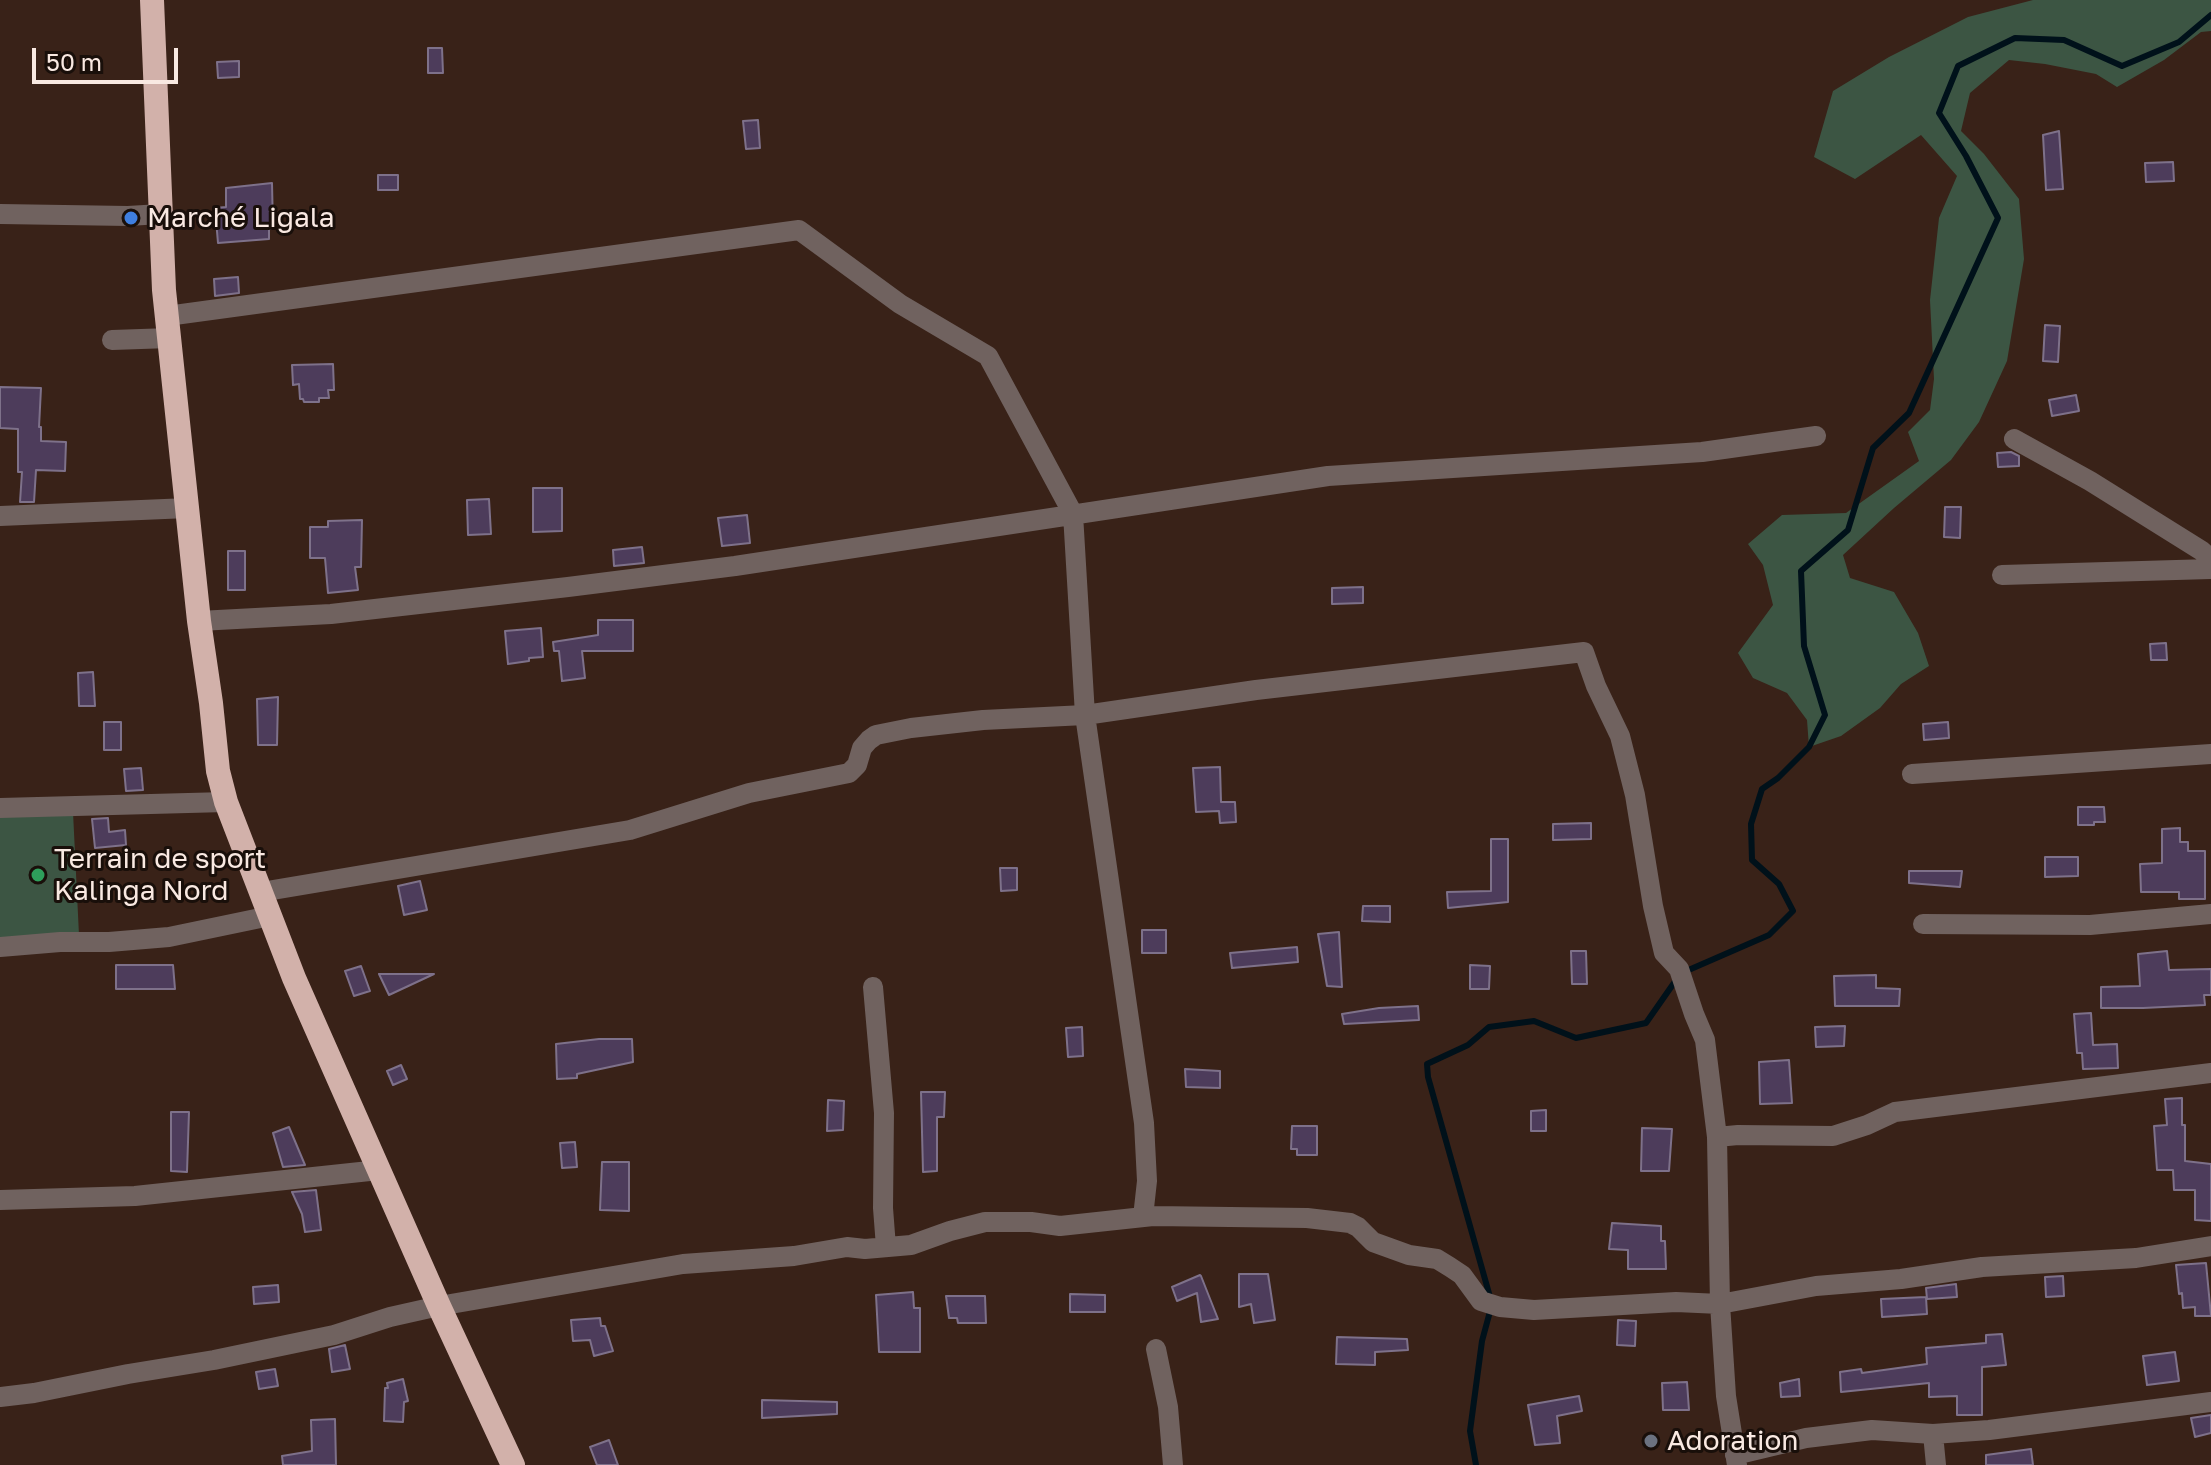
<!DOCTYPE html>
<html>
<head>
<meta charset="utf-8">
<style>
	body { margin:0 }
	#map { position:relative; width:2211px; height:1465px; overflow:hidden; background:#392218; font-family:"Golos Text",sans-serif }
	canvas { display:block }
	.scale { position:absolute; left:32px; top:48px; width:146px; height:36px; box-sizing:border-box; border:4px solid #f9e9e2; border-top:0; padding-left:10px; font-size:24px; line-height:28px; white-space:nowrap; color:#f9e9e2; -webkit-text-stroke:6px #190f0a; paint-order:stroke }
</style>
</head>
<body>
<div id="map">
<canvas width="2211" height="1465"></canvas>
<div class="scale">50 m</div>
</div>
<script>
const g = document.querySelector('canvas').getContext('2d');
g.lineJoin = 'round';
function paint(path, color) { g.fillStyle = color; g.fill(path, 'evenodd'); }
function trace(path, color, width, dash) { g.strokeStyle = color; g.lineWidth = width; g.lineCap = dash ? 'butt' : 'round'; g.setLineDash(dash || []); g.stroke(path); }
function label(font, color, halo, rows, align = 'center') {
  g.font = font + ' "Golos Text",sans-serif'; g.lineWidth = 6; g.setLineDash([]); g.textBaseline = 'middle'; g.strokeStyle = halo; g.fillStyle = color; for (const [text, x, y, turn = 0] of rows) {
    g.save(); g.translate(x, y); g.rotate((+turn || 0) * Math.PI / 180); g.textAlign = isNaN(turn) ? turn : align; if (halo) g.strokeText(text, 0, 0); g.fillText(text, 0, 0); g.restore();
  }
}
paint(new Path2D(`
	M2033,0H2211V31L2201,32L2164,60L2117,87L2096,74L2045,64L2009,60L1970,93L1961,131L1984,154L2019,199L2024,259L2007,361L1979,422L1951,460L1894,508L1843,555L1850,578L1894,592L1918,633L1929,666L1901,684L1880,708L1841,736L1809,747L1807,720L1787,693L1753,678L1738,653L1773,605L1763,565L1748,544L1782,515L1846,513L1919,461L1908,432L1930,410L1934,379L1930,300L1939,218L1957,176L1921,135L1855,179L1814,157L1833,91L1889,57L1968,17Z
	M73,812L79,935L0,939V815Z`), '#3c5543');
trace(new Path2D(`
	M1684,972L1769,935L1793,911L1779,884L1752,860L1751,824L1762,789L1778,778L1809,747L1825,715L1804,646L1801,571L1848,530L1873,448L1909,413L1998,218L1966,156L1939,113L1958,66L2015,38L2064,40L2122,66L2179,42L2211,15
	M1476,1465L1470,1431L1482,1341L1492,1304L1428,1077L1427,1064L1468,1045L1489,1027L1534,1021L1576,1038L1646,1023L1676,980`), '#00111a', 6);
const building = new Path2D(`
	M428,48H442L443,73H428Z
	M239,61V77L218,78L217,62Z
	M758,120L760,148L746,149L743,121Z
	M2059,131L2063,189L2046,190L2043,135Z
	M2173,162L2174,181L2146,182L2145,163Z
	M378,175H398V190H378Z
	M272,183L273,229H269V239L218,243L215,208L226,207V188Z
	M238,277L239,293L215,296L214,279Z
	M2045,325L2060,326L2058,362L2043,361Z
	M333,364L334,390H328L329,398H319V402H304L303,399H300L299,384L293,385L292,365Z
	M0,387L41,388L39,427H41V441L66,442L65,471L36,470L34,502H20L22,472H18V429L0,428Z
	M2076,395L2079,411L2052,416L2049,400Z
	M2011,452L2019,456V466L1998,467L1997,453Z
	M533,488H562V531L533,532Z
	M489,499L491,534L468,535L467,500Z
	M1945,507H1961L1960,538L1944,537Z
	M747,515L750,543L722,546L718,518Z
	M362,520L361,567H355L358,590L328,593L325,558H310V527H328V521Z
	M642,547L644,563L614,566L613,550Z
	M228,551H245V590H228Z
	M1363,587V603L1332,604V588Z
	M598,620H633V651H582L585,678L562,681L559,651H554L553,642L598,635Z
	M541,628L543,657L529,658V661L508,664L505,631Z
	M2166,643L2167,660H2151L2150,644Z
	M93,672L95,706H79L78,673Z
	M278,697L277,745H258L257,699Z
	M104,722H121V750H104Z
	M1948,722L1949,738L1924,740L1923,724Z
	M1220,767L1221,802H1235L1236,822L1220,823L1219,811L1196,812L1193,768Z
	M141,768L143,790L126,791L124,769Z
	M2078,807H2104L2105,822H2094V825H2078Z
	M108,818L109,832L125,830L126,845L95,848L92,819Z
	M1591,823V839L1553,840V824Z
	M2180,828V842H2188V851H2205V899H2179V892H2141L2140,864L2162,863V829Z
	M1491,839H1508V902L1448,908L1447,892L1491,891Z
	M2045,857H2078V876L2045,877Z
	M1000,868H1017V890L1001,891Z
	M1909,871H1962L1960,887L1909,883Z
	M420,881L427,910L404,915L398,886Z
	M1363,906H1390V922L1362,921Z
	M1142,930H1166V953H1142Z
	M1339,932L1342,987L1327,986L1318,934Z
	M1297,947L1298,962L1232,968L1230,953Z
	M1571,951H1586L1587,984H1572Z
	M2167,951L2169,970L2211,969V995H2204L2205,1005L2143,1008H2101V987L2140,986L2138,954Z
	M116,965H173L175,989H116Z
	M1470,965L1490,966L1489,989H1470Z
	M361,966L370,991L354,996L345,971Z
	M379,974H434L389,995Z
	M1876,975V988L1900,989L1899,1006H1835L1834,976Z
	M1418,1006L1419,1020L1344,1024L1342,1014L1379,1008Z
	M2091,1013L2093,1045L2117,1044L2118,1068L2083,1069L2082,1053H2077L2074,1014Z
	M1845,1026L1844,1046L1816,1047L1815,1027Z
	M1082,1027L1083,1056L1068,1057L1066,1028Z
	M599,1039H632L633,1062L577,1074V1078L557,1079L556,1044Z
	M1789,1060L1792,1103L1760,1104L1759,1062Z
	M401,1065L407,1079L393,1085L387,1071Z
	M1185,1069L1220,1071V1088L1186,1087Z
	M921,1092H945L944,1117H937V1171L923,1172Z
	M2182,1098V1125H2185V1161L2211,1164V1221L2195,1220V1190H2174L2173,1170H2157L2154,1126L2167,1125L2165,1099Z
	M828,1100L844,1101L843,1130L827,1131Z
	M1546,1110V1131H1531V1111Z
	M171,1112H189L187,1172L171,1171Z
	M1292,1126H1317V1155H1297V1149H1291Z
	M289,1127L305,1165L283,1167L273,1133Z
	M1642,1128L1672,1129L1669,1171H1641Z
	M575,1142L577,1167L562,1168L560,1143Z
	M602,1162H629V1211L600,1210Z
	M316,1190L321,1230L305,1232L302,1214L292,1192Z
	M1612,1223L1661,1226V1241H1665L1666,1269H1628V1250L1609,1249Z
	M2206,1263L2211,1316H2195V1307L2183,1308L2182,1293L2179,1294L2176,1265Z
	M1239,1274H1268L1275,1320L1254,1323L1251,1304L1239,1307Z
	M1200,1275L1201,1276L1218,1319L1201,1322L1197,1293L1177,1301L1172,1287Z
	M2063,1276L2064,1296L2046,1297L2045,1277Z
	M1956,1284L1957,1297L1927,1299L1926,1288Z
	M278,1285L279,1302L254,1304L253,1287Z
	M913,1292L914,1308H920V1352H879L876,1295Z
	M1070,1294L1105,1295V1312H1070Z
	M946,1296H985L986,1323H958L957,1318H949Z
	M1926,1297L1927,1314L1882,1317L1881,1299Z
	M600,1318L601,1326H605L613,1351L594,1356L590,1340L573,1341L571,1320Z
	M1618,1320L1636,1321L1635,1346L1617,1345Z
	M2002,1334L2006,1365L1982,1367V1415H1957V1396L1929,1397V1383L1841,1392L1840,1372L1861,1369L1862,1373L1927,1364L1926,1348L1986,1343V1335Z
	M1337,1337L1407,1339L1408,1350L1375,1352V1365L1336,1364Z
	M345,1345L350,1369L332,1372L329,1349Z
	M2175,1352L2179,1381L2147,1385L2143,1356Z
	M275,1369L278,1386L259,1389L256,1372Z
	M403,1379L408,1401L404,1402L403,1422L384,1421L385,1388H388L387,1383Z
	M1799,1379L1800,1396L1781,1397L1780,1383Z
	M1687,1382L1689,1410H1663L1662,1383Z
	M1579,1396L1582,1411L1557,1416L1560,1443L1535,1445L1528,1405Z
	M762,1400L837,1402V1414L762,1418Z
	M2211,1415V1433L2195,1437L2191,1418Z
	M335,1419L336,1465H283L282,1456L312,1451L311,1420Z
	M609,1440L618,1465H597L590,1447Z
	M2031,1449L2033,1465H1986V1455Z`);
paint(building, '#4d3c5b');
trace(building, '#7e718a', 2);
trace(new Path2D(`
	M0,214L128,216L161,214
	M167,316L799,230L900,304L988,356L1073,514L1085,715L1144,1123L1147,1181L1143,1217
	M112,340L170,338
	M2014,439L2090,481L2202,551L2211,560
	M0,516L188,508
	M2002,575L2211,569
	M199,621L331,614L568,587L735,566L1328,476L1702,452L1816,436
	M1912,774L2211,754
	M0,808L226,802
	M261,892L630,830L749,793L849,773L857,765L862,748L869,740L876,735L911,728L983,720L1085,715L1256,690L1584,652L1596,686L1620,736L1635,795L1653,906L1664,953L1679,969L1694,1014L1705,1040L1717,1137L1720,1304L1726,1396L1737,1465
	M1923,924L2090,925L2211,914
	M0,947L60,942H109L169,937L270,916
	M873,987L884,1113L883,1208L886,1247
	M1717,1137L1738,1135L1833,1136L1867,1125L1895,1112L2211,1073
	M0,1200L135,1196L379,1170
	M1156,1349L1168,1407L1173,1465
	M0,1397L34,1393L128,1374L214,1360L334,1335L390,1317L439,1306L683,1264L794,1256L847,1247L865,1249L911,1245L950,1231L985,1222H1031L1060,1226L1153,1216L1307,1218L1350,1223L1358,1227L1373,1242L1409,1255L1437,1259L1450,1267L1462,1275L1481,1301L1500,1307L1534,1310L1676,1302L1720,1304L1816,1286L1901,1279L1982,1267L2136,1258L2211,1246
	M1933,1434L1936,1465
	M1735,1455L1806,1438L1872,1430L1933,1434L1989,1430L2211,1402`), '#70625f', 20);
trace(new Path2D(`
	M152,0L164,290L199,621L211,703L218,771L226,802L294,978L439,1306L513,1465`), '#d2b1aa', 24);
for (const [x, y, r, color] of [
	[131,218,8,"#3f7fe0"],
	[38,875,8,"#2e9e5b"],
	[1651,1441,8,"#6b7280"]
]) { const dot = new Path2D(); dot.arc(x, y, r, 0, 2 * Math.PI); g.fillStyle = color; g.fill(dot); trace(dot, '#190f0a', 3); }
label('28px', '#f9e9e2', '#190f0a', [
	["Marché Ligala",147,218],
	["Terrain de sport",54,859],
	["Kalinga Nord",54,891],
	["Adoration",1667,1441]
], 'left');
</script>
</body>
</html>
